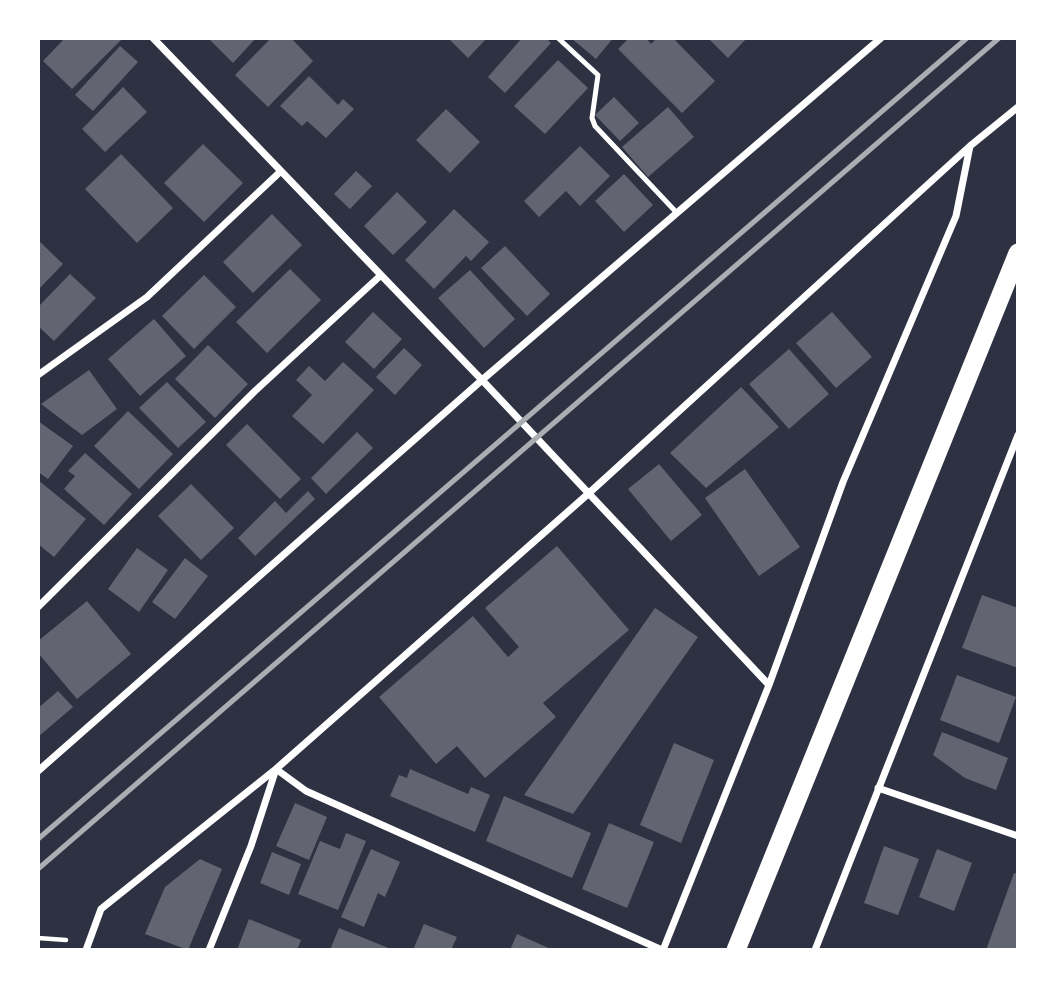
<!DOCTYPE html>
<html>
<head>
<meta charset="utf-8">
<style>
	body { margin:0 }
	#map { position:relative; width:1056px; height:988px; overflow:hidden; background:#2d3142; font-family:Overpass,sans-serif }
	canvas { display:block }
	.frame { position:absolute; inset:0; border:40px solid #fff; pointer-events:none }
</style>
</head>
<body>
<div id="map">
<canvas width="1056" height="988"></canvas>
<div class="frame"></div>
</div>
<script>
const g = document.querySelector('canvas').getContext('2d');
g.lineJoin = 'round';
function paint(path, color) { g.fillStyle = color; g.fill(path, 'evenodd'); }
function trace(path, color, width, dash) { g.strokeStyle = color; g.lineWidth = width; g.lineCap = dash ? 'butt' : 'round'; g.setLineDash(dash || []); g.stroke(path); }
paint(new Path2D(`
	M65,38H119L121,40L72,89L43,61Z
	M208,38H256L233,63Z
	M271,38H291L313,61L268,107L235,75Z
	M448,38H487L468,58Z
	M522,38H546L551,43L505,93L488,77Z
	M571,38H613L596,59Z
	M629,38H646L651,44L657,38H673L715,81L682,113L618,49Z
	M708,38H747L728,58Z
	M120,46L138,62L93,111L75,95Z
	M558,60L588,88L545,134L514,106Z
	M309,76L338,105L343,99L354,109L326,138L307,121L302,126L280,106Z
	M123,87L147,112L105,152L82,129Z
	M614,97L639,123L620,141L595,115Z
	M668,107L694,137L648,177L622,147Z
	M446,109L480,142L450,173L416,140Z
	M203,144L243,183L204,222L164,183Z
	M580,146L610,176L580,206L566,191L539,217L524,201Z
	M121,154L173,208L137,243L85,189Z
	M356,171L372,186L350,209L334,194Z
	M624,174L653,205L624,232L595,201Z
	M397,192L427,222L393,255L364,226Z
	M454,209L489,242L471,261L466,256L434,289L405,260Z
	M272,214L302,245L253,293L223,262Z
	M38,240L63,264L38,290Z
	M505,246L550,294L527,316L481,268Z
	M290,269L321,300L267,353L236,322Z
	M470,270L515,319L484,348L438,298Z
	M70,274L96,298L54,341L38,326V307Z
	M204,275L236,307L194,349L162,316Z
	M373,312L402,339L374,369L345,342Z
	M832,312L872,357L836,388L796,343Z
	M154,319L186,356L140,396L108,359Z
	M208,345L248,384L215,418L175,379Z
	M404,348L422,365L395,395L376,377Z
	M789,349L829,394L789,429L749,384Z
	M343,362L374,390L323,444L292,416L312,395L296,380L309,366L325,381Z
	M89,370L117,409L82,435L41,404Z
	M167,382L206,422L178,448L139,408Z
	M741,387L779,427L706,488L670,453Z
	M128,411L173,454L139,489L94,446Z
	M38,421L73,446L48,479L38,472Z
	M247,424L301,479L280,499L226,445Z
	M357,432L373,448L326,494L311,478Z
	M85,453L132,494L104,525L64,489L75,476L68,471Z
	M659,464L702,515L671,541L628,489Z
	M745,469L800,547L759,576L705,498Z
	M38,480L86,519L54,557L38,544Z
	M191,484L234,528L201,560L158,516Z
	M308,491L315,499L255,556L238,538L275,501L286,513Z
	M557,546L629,630L543,703L556,717L485,778L457,746L436,764L379,697L473,616L508,657L519,647L485,608Z
	M137,548L168,570L139,612L108,589Z
	M185,558L208,576L175,619L152,602Z
	M982,595L1018,608V668L962,648Z
	M87,601L131,654L77,699L38,653V641Z
	M655,608L698,637L573,814L524,795Z
	M957,675L1016,697L999,743L940,720Z
	M58,691L73,707L38,737V708Z
	M942,732L1008,758L996,790L965,778L933,755Z
	M674,743L714,760L681,843L640,825Z
	M410,769L468,794L471,787L490,795L475,832L390,796L399,775L407,778Z
	M504,796L591,833L572,878L486,841Z
	M295,803L327,817L309,860L276,846Z
	M609,823L654,842L627,908L582,889Z
	M346,833L366,841L338,910L298,894L320,841L340,849Z
	M884,846L919,859L898,915L864,903Z
	M371,849L400,862L385,897L378,893L364,927L341,917Z
	M937,849L972,863L954,911L919,897Z
	M272,852L301,864L289,895L260,883Z
	M200,859L222,869L188,950L145,934L165,887Z
	M1014,873L1018,874V950H986Z
	M249,919L301,940L297,950H237Z
	M424,924L457,937L451,950H413Z
	M339,928L391,949V950H330Z
	M517,934L553,950H510Z`), '#626471');
trace(new Path2D(`
	M38,938L66,940`), '#fff', 4.5);
trace(new Path2D(`
	M558,38L598,75L592,118L595,126L677,213`), '#fff', 5);
trace(new Path2D(`
	M153,38L482,380L769,685L663,950
	M970,146L1018,107
	M38,375L147,297L281,171
	M38,607L255,391L380,276
	M38,771L482,380L881,38
	M878,788L1018,836
	M86,950L101,909L276,769L588,494L970,146L956,216L843,482L769,685
	M209,950L251,846L276,769L306,791L662,950
	M815,950L1018,435`), '#fff', 7);
trace(new Path2D(`
	M736,950L1018,253`), '#fff', 19);
trace(new Path2D(`
	M38,839L967,38
	M38,869L999,38`), '#abadb3', 5);
</script>
</body>
</html>
